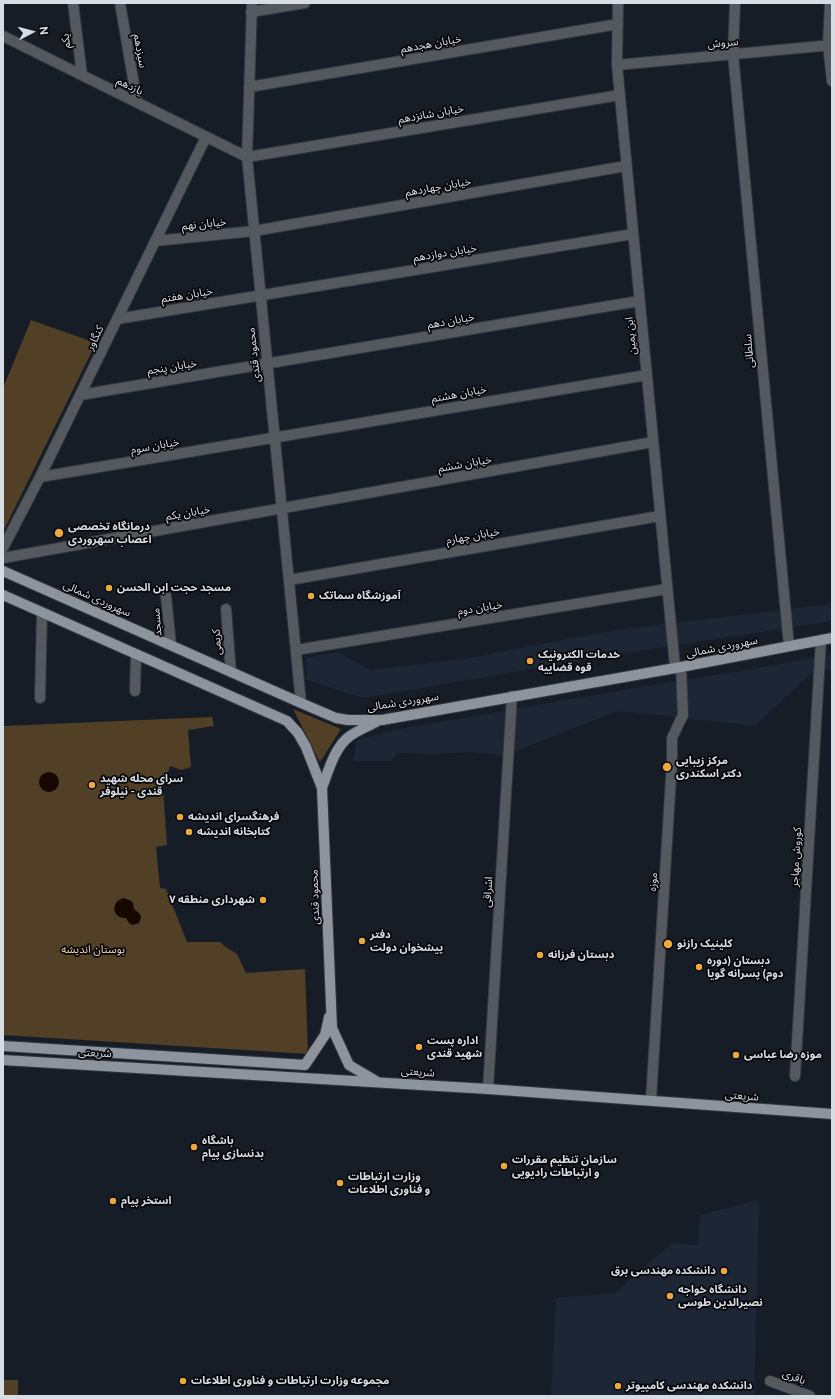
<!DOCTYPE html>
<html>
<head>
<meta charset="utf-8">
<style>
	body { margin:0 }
	#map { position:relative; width:835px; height:1399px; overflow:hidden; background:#171d27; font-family:"Public Sans",sans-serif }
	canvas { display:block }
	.frame { position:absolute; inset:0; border:4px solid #d8dde3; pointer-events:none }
	.north { position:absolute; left:12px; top:12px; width:40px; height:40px; -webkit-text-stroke:3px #05070b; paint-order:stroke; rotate:84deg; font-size:11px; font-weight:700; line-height:16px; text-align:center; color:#d8dde3 }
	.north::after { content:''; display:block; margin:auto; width:14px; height:18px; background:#d8dde3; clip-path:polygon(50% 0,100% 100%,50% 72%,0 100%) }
</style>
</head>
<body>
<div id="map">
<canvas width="835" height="1399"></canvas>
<div class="frame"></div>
<div class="north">N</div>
</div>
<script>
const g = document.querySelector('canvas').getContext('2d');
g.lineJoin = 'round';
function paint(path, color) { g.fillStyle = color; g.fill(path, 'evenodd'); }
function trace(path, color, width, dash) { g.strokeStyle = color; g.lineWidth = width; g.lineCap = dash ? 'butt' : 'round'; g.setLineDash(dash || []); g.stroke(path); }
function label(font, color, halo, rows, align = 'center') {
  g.font = font + ' "Public Sans","Noto Sans Arabic",sans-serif'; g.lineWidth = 3.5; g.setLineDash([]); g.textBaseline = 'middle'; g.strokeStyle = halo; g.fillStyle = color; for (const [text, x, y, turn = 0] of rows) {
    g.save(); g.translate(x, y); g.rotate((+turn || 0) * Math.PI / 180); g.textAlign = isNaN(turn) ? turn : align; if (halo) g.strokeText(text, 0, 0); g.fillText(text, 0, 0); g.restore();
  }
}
paint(new Path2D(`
	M832,604V621L620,654L363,698L307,680L306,658L337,652L371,670L470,658L615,630Z
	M832,654V669L810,674L755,726L618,711L503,756L473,752L432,754L398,753L391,761H353L357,740L394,730L664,683L754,669Z
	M759,1200L754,1396H551L556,1301L555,1298L615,1293L672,1243L698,1245L700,1215Z`), '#1c2634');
paint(new Path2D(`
	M31,320L96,343L3,532V388Z
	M293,709L341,729L320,762Z
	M212,717L214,726L188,730L191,767L181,770L170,766L163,788L167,845L156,847L160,888L166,889L187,942H220L227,948L237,954L246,973L305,969L308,1054L3,1035V726Z
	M3,1380H18V1396H3Z`), '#513f26');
paint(new Path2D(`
	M39 782a10 10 0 1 1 20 0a10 10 0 1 1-20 0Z
	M124,898L131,901L133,903L134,909L140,914L141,917L139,923L132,925L129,923L126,918C112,919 110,901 124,898Z`), '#160700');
const minor = new Path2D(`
	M73,3L82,75
	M120,3L137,102
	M252,3L247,157L301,703
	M618,3L617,65L675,667
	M735,3L733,54L789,646
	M830,3L828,45L832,81
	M251,12L305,3
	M3,36L247,157
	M617,65L832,45
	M249,87L618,24
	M247,157L620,95
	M155,241L254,231L626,166
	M117,319L633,234
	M80,395L639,301
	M40,477L647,375
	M3,548L40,477L206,137
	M3,558L653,442
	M289,580L660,516
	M166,596L171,645
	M226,609L231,672
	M296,650L667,589
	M135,691L136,654
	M40,698L42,613
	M795,1076L821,640
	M488,1089L512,696
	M651,1100L672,761V738L683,715L681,667
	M770,1381L810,1396`);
const major = new Path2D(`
	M3,571L301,703L336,718L348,720H382L681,667L832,638
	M3,595L287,721L298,733L306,747L322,788L332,1028L349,1065L376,1081
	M322,788C328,772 335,746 350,736C358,730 369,726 378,721
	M3,1046L305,1065L325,1035L329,1017
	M3,1060L488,1089L832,1114`);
trace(minor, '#323841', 12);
trace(major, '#323841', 12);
trace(minor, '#55585d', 10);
trace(major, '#8d949e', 10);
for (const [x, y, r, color] of [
	[59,533,5,"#eca93a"],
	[109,588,4,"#eca93a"],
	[311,596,4,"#eca93a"],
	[530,661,4,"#eca93a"],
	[667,767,5,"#eca93a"],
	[92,785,4,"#eca93a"],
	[180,817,4,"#eca93a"],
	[189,832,4,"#eca93a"],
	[263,900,4,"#eca93a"],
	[362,941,4,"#eca93a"],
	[668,944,5,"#eca93a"],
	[540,955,4,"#eca93a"],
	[699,967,4,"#eca93a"],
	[419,1047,4,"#eca93a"],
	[736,1055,4,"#eca93a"],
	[194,1147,4,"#eca93a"],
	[504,1166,4,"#eca93a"],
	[340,1183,4,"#eca93a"],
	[113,1201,4,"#eca93a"],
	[724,1271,4,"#eca93a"],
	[670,1296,4,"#eca93a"],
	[183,1381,4,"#eca93a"],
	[618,1386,4,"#eca93a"]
]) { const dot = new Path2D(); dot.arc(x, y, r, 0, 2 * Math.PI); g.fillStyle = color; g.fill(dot); trace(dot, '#05070b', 1.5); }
label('11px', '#d8dde3', '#05070b', [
	["یکم",66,41,-97],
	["سروش",723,43,-5],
	["خیابان هجدهم",431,44,-10],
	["سیزدهم",140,51,80],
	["یازدهم",130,86,26],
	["خیابان شانزدهم",431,114,-10],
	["خیابان چهاردهم",438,187,-10],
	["خیابان نهم",204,224,-6],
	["خیابان دوازدهم",445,253,-9],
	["خیابان هفتم",187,295,-9],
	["خیابان دهم",451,321,-10],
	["ابن یمین",631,336,-96],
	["کنگاور",95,338,-64],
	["سلطانی",749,351,-95],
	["محمود قندی",254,355,-96],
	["خیابان پنجم",172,367,-9],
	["خیابان هشتم",459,394,-10],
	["خیابان سوم",155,446,-10],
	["خیابان ششم",465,464,-10],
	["خیابان یکم",188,513,-10],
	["خیابان چهارم",473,536,-10],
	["سهروردی شمالی",97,599,24],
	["خیابان دوم",480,608,-9],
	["مسجد",157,622,-95],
	["کریمی",217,642,-94],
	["سهروردی شمالی",722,647,-11],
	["سهروردی شمالی",403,702,-9],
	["کوروش مهاجر",796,857,-87],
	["موزه",653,882,-86],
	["اشراقی",488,892,-86],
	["محمود قندی",315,897,-92],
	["شریعتی",95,1053,3],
	["شریعتی",418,1072,4],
	["شریعتی",742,1096,5],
	["باقری",794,1377,21]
]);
label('bold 11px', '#d8dde3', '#05070b', [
	["درمانگاه تخصصی",68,527],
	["اعصاب سهروردی",68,540],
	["مسجد حجت ابن الحسن",117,588],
	["آموزشگاه سماتک",319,596],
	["خدمات الکترونیک",538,655],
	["قوه قضاییه",538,668],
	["مرکز زیبایی",676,761],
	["دکتر اسکندری",676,774],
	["سرای محله شهید",100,779],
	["قندی - نیلوفر",100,792],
	["فرهنگسرای اندیشه",188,817],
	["کتابخانه اندیشه",197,832],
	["شهرداری منطقه ۷",255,900,"right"],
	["دفتر",370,935],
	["پیشخوان دولت",370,948],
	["کلینیک رازنو",677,944],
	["دبستان فرزانه",548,955],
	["دبستان (دوره",707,961],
	["دوم) پسرانه گویا",707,974],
	["اداره پست",427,1041],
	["شهید قندی",427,1054],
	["موزه رضا عباسی",744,1055],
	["باشگاه",202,1141],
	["بدنسازی پیام",202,1154],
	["سازمان تنظیم مقررات",512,1160],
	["و ارتباطات رادیویی",512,1173],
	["وزارت ارتباطات",348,1177],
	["و فناوری اطلاعات",348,1190],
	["استخر پیام",121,1201],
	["دانشکده مهندسی برق",716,1271,"right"],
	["دانشگاه خواجه",678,1290],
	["نصیرالدین طوسی",678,1303],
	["مجموعه وزارت ارتباطات و فناوری اطلاعات",191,1381],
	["دانشکده مهندسی کامپیوتر",626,1386]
], 'left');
label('11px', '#f3ce9b', '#05070b', [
	["بوستان اندیشه",93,950]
]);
</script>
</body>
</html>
